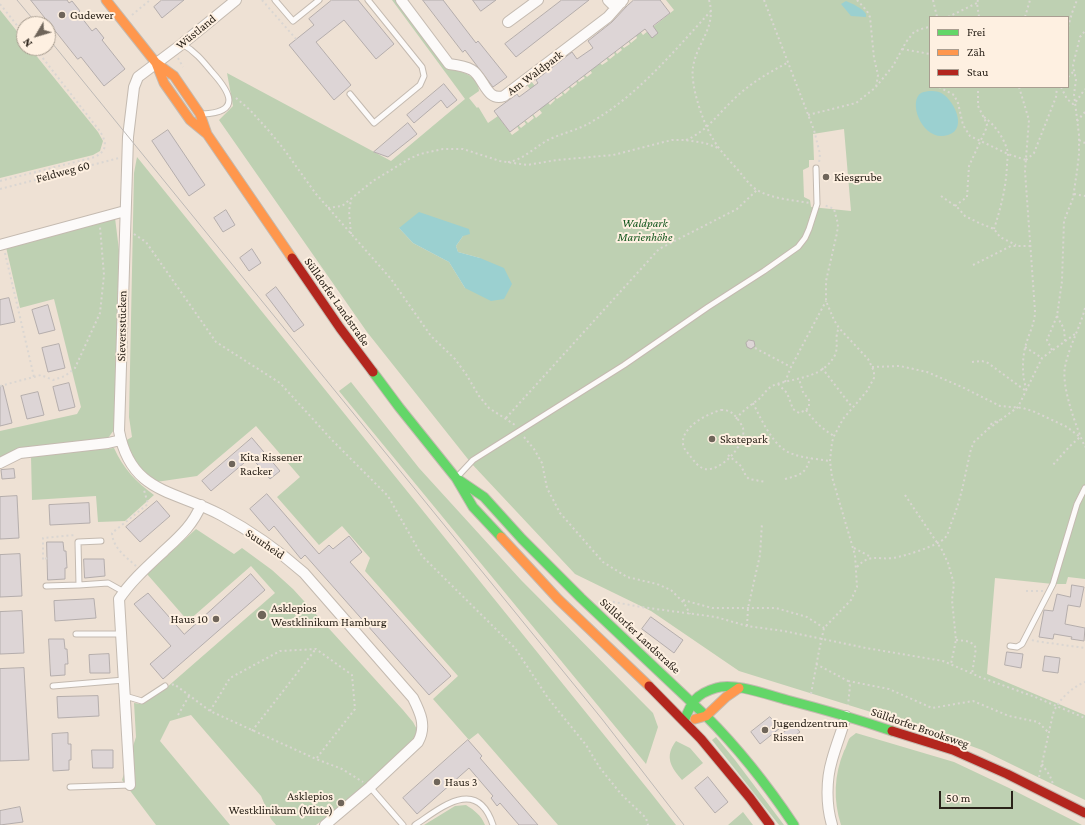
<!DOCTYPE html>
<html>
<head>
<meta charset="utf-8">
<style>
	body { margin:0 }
	#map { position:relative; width:1085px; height:825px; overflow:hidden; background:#eee1d4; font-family:"Crimson Pro",serif }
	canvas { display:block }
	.legend { position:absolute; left:929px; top:16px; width:140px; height:72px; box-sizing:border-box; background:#fef0e1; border:1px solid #a99e91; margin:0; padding:5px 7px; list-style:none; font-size:12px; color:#2a2219 }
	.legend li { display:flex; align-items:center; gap:8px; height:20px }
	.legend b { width:20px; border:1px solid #a99e91 }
	.north { position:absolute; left:16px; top:16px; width:40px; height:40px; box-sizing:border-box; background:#fef0e1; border:1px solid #a99e91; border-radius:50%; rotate:232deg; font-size:11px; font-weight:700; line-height:16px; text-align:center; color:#2a2219 }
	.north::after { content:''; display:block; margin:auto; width:14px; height:18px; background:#6f655a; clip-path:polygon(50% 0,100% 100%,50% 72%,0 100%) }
	.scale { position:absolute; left:939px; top:791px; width:74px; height:18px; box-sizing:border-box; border:2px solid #2a2219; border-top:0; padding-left:5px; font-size:12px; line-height:14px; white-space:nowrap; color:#2a2219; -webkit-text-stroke:3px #fef0e1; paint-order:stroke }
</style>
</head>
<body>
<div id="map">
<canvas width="1085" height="825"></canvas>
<ul class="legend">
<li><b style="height:5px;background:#63d668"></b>Frei</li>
<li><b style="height:5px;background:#ff974d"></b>Zäh</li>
<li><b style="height:5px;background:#b3261e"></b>Stau</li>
</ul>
<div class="north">N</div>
<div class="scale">50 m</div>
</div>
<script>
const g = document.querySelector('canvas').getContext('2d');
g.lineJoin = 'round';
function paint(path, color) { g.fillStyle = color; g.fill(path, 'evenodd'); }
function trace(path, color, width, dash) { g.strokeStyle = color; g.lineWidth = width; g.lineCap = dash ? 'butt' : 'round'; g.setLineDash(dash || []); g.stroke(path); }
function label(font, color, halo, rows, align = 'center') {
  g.font = font + ' "Crimson Pro",serif'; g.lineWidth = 4; g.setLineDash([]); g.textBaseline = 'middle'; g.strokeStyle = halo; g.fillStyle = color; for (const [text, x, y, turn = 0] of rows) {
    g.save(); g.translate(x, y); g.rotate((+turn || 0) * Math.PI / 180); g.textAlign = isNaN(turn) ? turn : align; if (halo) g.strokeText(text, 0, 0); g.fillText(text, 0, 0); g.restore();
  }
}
paint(new Path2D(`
	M392,0H396L448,69C460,71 479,75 479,91L469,98L477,108L478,107L479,108L488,123L498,116L512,135L519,130L517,126L518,125L521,128L526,124L524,121L525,120L528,123L534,118L532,115L533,114L536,118L542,113L539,109L535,95L526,84L531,81L550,105L555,100L554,98L555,97L557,99L563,95L561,92L562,91L565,94L570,89L568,87L570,86L572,88L577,84L576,81L577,80L579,82L585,78L583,76L584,74L587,77L592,73L590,70L600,63L602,65L608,61L606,58L607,57L610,59L615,55L614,53L615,51L617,54L622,50L620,47L622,46L624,48L630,44L628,41L629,40L631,43L637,38L629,18L643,35L674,10L666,0H1085V579L1068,577L1066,584H1053L995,578L987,674L1085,715V800L982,750L916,726L739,671L651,611L575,574L471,463L367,332L219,120L233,106L227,73L391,161L465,99ZM930,17H1068V87H930ZM844,129L851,211L811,207L810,200L804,197L803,170L809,167V160H814L813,134ZM399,228L463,236L456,246L458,252L480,258L465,288L449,262L413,243Z
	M0,10L24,40V48H30L98,132L103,141L100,151L93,155L0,178Z
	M137,157L651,793L676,825H558L478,733L469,740L433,699L458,676L365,571L370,558L342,526L319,545L277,497L300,477L256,426L197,476L156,482C144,472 127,458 125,441L132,437L129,417L134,173Z
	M115,218L119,250L114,430L108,438L0,458V431L77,414L81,407L54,299L20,308L6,247Z
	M351,382L419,468L521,580L653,713L658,727L646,764L339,391Z
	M114,448C123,468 136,482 154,495L125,521L98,522L96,496L32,500L31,456Z
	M196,529L234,554L242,548L272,570L293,589L403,710L413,722L420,735L369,784L316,825H276L271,819L261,796L191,715L170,721L160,741L230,825H156L122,780L136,737L134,703L141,704L166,688L275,593L251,566L188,621L147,574Z
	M856,733L954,762L1009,788L1082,825H841C833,800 834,775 844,751C846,748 847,743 849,739C850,737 854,735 856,733Z
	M716,737L735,760L784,825H779L712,740Z
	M676,741L690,748L703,763L682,780C671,767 664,757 676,741Z
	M466,805C474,810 481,815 485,825H424L455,806Z
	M743,812L753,825H728Z`), '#bed0b2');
paint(new Path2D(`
	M846,1C853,4 862,8 866,14V17L851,16L841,4Z
	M930,91C933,91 936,91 939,92C953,97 969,129 948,135C923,143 907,102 921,93C923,92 927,91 930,91Z
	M419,212L469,229L470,234L463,236L456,246L458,252L480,258L504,268L512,284L504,299L491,301L465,288L449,262L413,243L399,228Z`), '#9bd0d0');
const building = new Path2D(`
	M31,0H67L69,3L72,1L80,11L78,13L92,31L96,28L104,38L102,40L125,69L104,86L81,57L78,59Z
	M162,0H184L162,18L154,7Z
	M332,0H358L394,44L376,59L344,20L316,42L351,85L334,100L289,45L314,25L309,19Z
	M423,0H443L476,43L478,41L507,77L493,87L465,50L463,52Z
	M473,0H496L481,11Z
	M562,0H589L516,57L505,44Z
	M634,0H660L670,13L653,26L658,33L652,38L645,29L510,132L494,111L517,94L519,97L538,83L536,80L572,52L577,59L593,48L588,41L612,22L627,6Z
	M444,84L457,100L447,108L441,100L414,123L407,115Z
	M408,123L417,134L388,157L374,152Z
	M168,130L205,185L189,196L152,141Z
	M226,210L235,225L223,232L214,218Z
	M252,249L261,263L249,271L240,258Z
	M276,287L304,325L294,332L266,295Z
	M9,298L15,322L0,325V300Z
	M48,305L55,330L39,334L32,310Z
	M749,340L754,341L755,346L751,349L747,347L746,343Z
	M59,344L65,368L48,372L42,348Z
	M69,383L75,407L59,411L53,387Z
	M3,386L12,423L0,426V387Z
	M38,392L44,415L27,419L21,396Z
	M252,438L280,471L270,479L251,457L211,491L202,481Z
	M14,469L15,478L2,479L1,470Z
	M267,494L319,554L329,545L333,549L349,536L362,552L350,562L451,676L429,695L305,555L301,559L274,526L269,531L250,509Z
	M17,496L19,538L0,539V497Z
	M157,501L170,516L140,542L126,527Z
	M89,503L90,523L50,525L49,505Z
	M47,542H63L64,551H66L67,568H65V579L48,580Z
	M20,554L22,596L0,597V555Z
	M84,559H104L105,576L85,578Z
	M251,574L265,590L163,679L150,664L171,646L134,604L148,593L184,634Z
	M1072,585L1084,587L1080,607L1068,605L1065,624L1085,628L1084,641L1071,639L1072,637L1054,634L1053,639L1039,637L1044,610L1053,611L1057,594L1070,597Z
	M94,599L96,618L55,621L54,601Z
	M22,611L24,653L0,654V612Z
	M651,617L683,640L674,653L642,629Z
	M49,639H64L65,649H67L68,664H65V675L51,676Z
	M1007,652L1023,654L1021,668L1005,665Z
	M109,654L110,673H90L89,655Z
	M1045,656L1060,658L1058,673L1043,671Z
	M24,668L29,760L0,761V669Z
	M98,696L99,716L58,718L57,697Z
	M770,717L780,728L760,744L751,732Z
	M794,725L800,732L788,741L782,734Z
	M68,733V744H71V760H69V770L53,771L52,734Z
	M468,740L482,756L480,758L538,825H519L500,803L497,806L491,798L493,796L469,768L417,814L403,798Z
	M92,750H113V768H93Z
	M708,777L728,802L715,813L695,788Z
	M20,807L23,822L0,825V811Z`);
paint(building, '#ddd5d6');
trace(building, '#b4adac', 1);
const lane = new Path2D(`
	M275,0L293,21L319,0
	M182,44C195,51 203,61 212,72C230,92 242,112 203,114
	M350,94L374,123L420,85L424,76L422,67L368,0
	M458,476L473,460L624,365L708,307L764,271L798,247L805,238L809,229L817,204L816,168
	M79,585L78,542L101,541
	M46,586L79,585L108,583L124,592
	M76,634H120
	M1010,646L1017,647L1022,644L1053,584L1077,504L1085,488
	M53,686L124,680
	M125,696L142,701L165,686
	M70,787L130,785
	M370,787L403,825
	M415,825C441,808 477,776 493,825`);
const street = new Path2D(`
	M236,0L182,44L138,77L134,87L128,137L119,431C131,494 175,490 221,515C251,531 279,551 304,573L413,698C420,712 427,726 418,742L370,787L325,825
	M401,0L449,64C457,65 465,66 472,70C484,77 486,102 504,96L608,17L623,0
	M608,0L612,4L621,3
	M508,22L538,0
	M0,245L125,211
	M0,463L20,453L108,443L121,440
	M130,785L119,599C131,581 148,566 164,551C179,537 193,525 201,505
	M832,825C826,805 826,780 832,760C836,745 842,731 846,716`);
const fast = new Path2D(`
	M373,372L399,407L456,478L473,507L501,537
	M459,480L484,497L522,539L581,598L706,716
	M706,716C739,749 768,786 794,825
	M684,721C691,703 695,694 716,688C734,682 768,695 787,700C822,709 857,719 892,731`);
const slow = new Path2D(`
	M106,0L156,63L174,76L200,114L207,134L292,258
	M156,63L164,83L190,120L207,134
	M501,537L558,599L649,686
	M695,719L706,716L726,697L739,688`);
const jam = new Path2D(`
	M292,258L340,328L373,372
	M649,686L701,739
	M892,731L953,750L1007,774L1085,813
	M701,739L750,798L770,825`);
trace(lane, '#c4bab0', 7);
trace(street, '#c4bab0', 12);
trace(fast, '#c4bab0', 11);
trace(slow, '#c4bab0', 11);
trace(jam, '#c4bab0', 11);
trace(new Path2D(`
	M262,0L296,39
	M709,0C717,27 697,42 693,67C690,85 703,123 713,139C720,151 729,160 738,170C744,177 749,185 757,190C773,199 792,200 810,203
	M764,0L814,130L820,154L819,163
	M857,0L867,11L870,17L874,58L878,75L876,87
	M933,0L937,17
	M978,0L977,3L979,17
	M0,4L24,34
	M132,15L150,0
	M948,17L977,3
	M1025,17L1030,0
	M1068,27L1072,13L1077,0
	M902,49L930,54
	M178,58L183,67
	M1068,77L1074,71
	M939,87L954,95L958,103L963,125L970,136L1008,154L1026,160
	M1019,87L1029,120L1025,171L1035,311C1035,324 1028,335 1025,348C1022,361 1022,378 1027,391
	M1061,87L1067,99L1073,104L1075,103L1085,89
	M236,98L250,110L269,131L283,148L316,194L391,279L431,336L455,359L466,374L479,396L489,408L515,425
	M808,115L856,103L875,88L893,66L906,42L914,32L924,28L930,27
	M984,117C995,125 1005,139 1008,153C1008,157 1007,161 1007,165C1006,188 1001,207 994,229
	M1077,121L1085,112
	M686,140C706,132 718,114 733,100C749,84 768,73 787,63
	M1079,140L1085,143
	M1026,160L1034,153L1056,97L1057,87
	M508,162C523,160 535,147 548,140C562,133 579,130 593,121C639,94 674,51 710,12
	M0,181L95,157C108,150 107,142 99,130L35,48
	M0,189L119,158
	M1074,194L1085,196
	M941,196L958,208L965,216L979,223L994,229L1000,237L1016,245
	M955,206L967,197L969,166L986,129L987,124L978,106V87
	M328,208L342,206L373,181L409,159L420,154L443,149H463L500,161L527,165L557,160L613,155L672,140H685L705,143L718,148
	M134,234L146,242L216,342L280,383L332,440L388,496L422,556L515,648L548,698L586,745L600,768L621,794L646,818L648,825
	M351,234L349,211L351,200
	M5,253L34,377
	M973,265L1011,246H1030
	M1085,308C1080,328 1069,346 1065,367C1061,387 1077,429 1085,447
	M1057,316L1064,329L1065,341
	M1025,347L1042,358
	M755,348L791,367
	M1052,350L1047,340L1057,316L1062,281L1064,221L1073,198L1077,171L1079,154V135L1074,94L1076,80L1073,65L1080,37L1085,31
	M972,362L982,361L988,363L1026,391
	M872,367L900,366L927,372L962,387L1000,406L1023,408L1035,412L1067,427L1080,437L1069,447L1052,466
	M822,368L852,407
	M785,382L791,367L826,301
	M778,384L787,393L793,409L799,413L806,410L809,407V400L803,392L799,379
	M0,386L41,375L53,380L65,376L75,368L100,313L104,275L100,227
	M753,403C761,419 773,446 790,453C802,458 817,459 830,461
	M721,410C729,410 732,412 737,418C739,421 742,425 743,428C747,444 721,472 705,469C698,467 695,462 691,457C688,453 684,450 683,444C681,427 707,414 721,410Z
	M806,410C814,421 822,429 834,436
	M506,418L659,249L737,209L757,190
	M736,419C742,411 751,405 759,399C763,395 767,389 772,386C793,377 822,380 835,355C839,346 834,337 839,328
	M988,429L992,423L1000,420
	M524,437L534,449L542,463L547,488L560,513L603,562L627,577L657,584L671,590L684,603L690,614
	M728,455L741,466L746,476L749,479L766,482
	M785,479C800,475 806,474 810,458
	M905,495L942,550L948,563L954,584L952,600L956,640L951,664
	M854,548L871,557
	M47,558L43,560V538L75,535
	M136,566C125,556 113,548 112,533L148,504L144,490
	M857,567C870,553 877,560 893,558C905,556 937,546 945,538C949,533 950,526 952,521C962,497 965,474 971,449L974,442L987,430L1018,407L1042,358L1075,334
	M1026,591H1043
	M603,600L641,607L716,617L747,626L784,631L866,648L943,661L980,677L1035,697L1085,718
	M683,600L712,608H776L807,617L824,628
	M747,626L748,608L760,555L762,523
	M956,640C965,641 971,640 976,648L972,674
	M1032,640L1035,641L1085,648
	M816,664L848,681L850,686L848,705
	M848,681L889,689L932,708L973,701L1009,716L1038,722L1049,733
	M172,685L174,684L210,711L316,759L342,769L363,782
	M811,694L819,651L824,628L851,600L857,587L855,555L832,477L830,461L832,442L834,436L843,419L867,391L874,378V371L868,359L839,328L834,320L826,301V281L837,233L838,224L834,209L824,205
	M210,711L230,678L280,651L316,649L352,675L355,709L316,759
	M178,715L189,696
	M252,731L315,650
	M1042,764L1050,776L1053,784
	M1039,777L1053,714C1057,701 1072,687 1085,682`), '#dad6d2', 2, [2, 3]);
trace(lane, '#fcfaf9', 5);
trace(street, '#fcfaf9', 10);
trace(fast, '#63d668', 9);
trace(slow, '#ff974d', 9);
trace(jam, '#b3261e', 9);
trace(new Path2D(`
	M17,0L37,24
	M48,38L602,719L684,825`), '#bdb9b6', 1);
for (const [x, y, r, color] of [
	[62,15,4,"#6f655a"],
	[826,177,4,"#6f655a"],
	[712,439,4,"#6f655a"],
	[232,464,4,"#6f655a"],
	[262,615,5,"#6f655a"],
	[216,619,4,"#6f655a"],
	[765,730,4,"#6f655a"],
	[437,782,4,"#6f655a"],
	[341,803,4,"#6f655a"]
]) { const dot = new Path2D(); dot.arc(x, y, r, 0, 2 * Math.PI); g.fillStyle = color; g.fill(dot); trace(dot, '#fef0e1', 1.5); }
label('12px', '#2a2219', '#fef0e1', [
	["Gudewer",70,15],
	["Kiesgrube",834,177],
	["Skatepark",720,439],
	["Kita Rissener",240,457],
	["Racker",240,471],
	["Asklepios",271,608],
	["Westklinikum Hamburg",271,622],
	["Haus 10",208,619,"right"],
	["Jugendzentrum",773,723],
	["Rissen",773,737],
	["Haus 3",445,782],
	["Asklepios",333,796,"right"],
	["Westklinikum (Mitte)",333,810,"right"]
], 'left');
label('12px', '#2a2219', '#fef0e1', [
	["Wüstland",196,32,-39],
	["Am Waldpark",535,73,-37],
	["Feldweg 60",63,172,-15],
	["Sülldorfer Landstraße",337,302,55],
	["Sieversstücken",122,326,-89],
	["Suurheid",265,544,34],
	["Sülldorfer Landstraße",640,636,43],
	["Sülldorfer Brooksweg",920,728,19]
]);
label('italic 12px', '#14571e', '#fef0e1', [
	["Waldpark",645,223],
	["Marienhöhe",645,237]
]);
</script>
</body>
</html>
